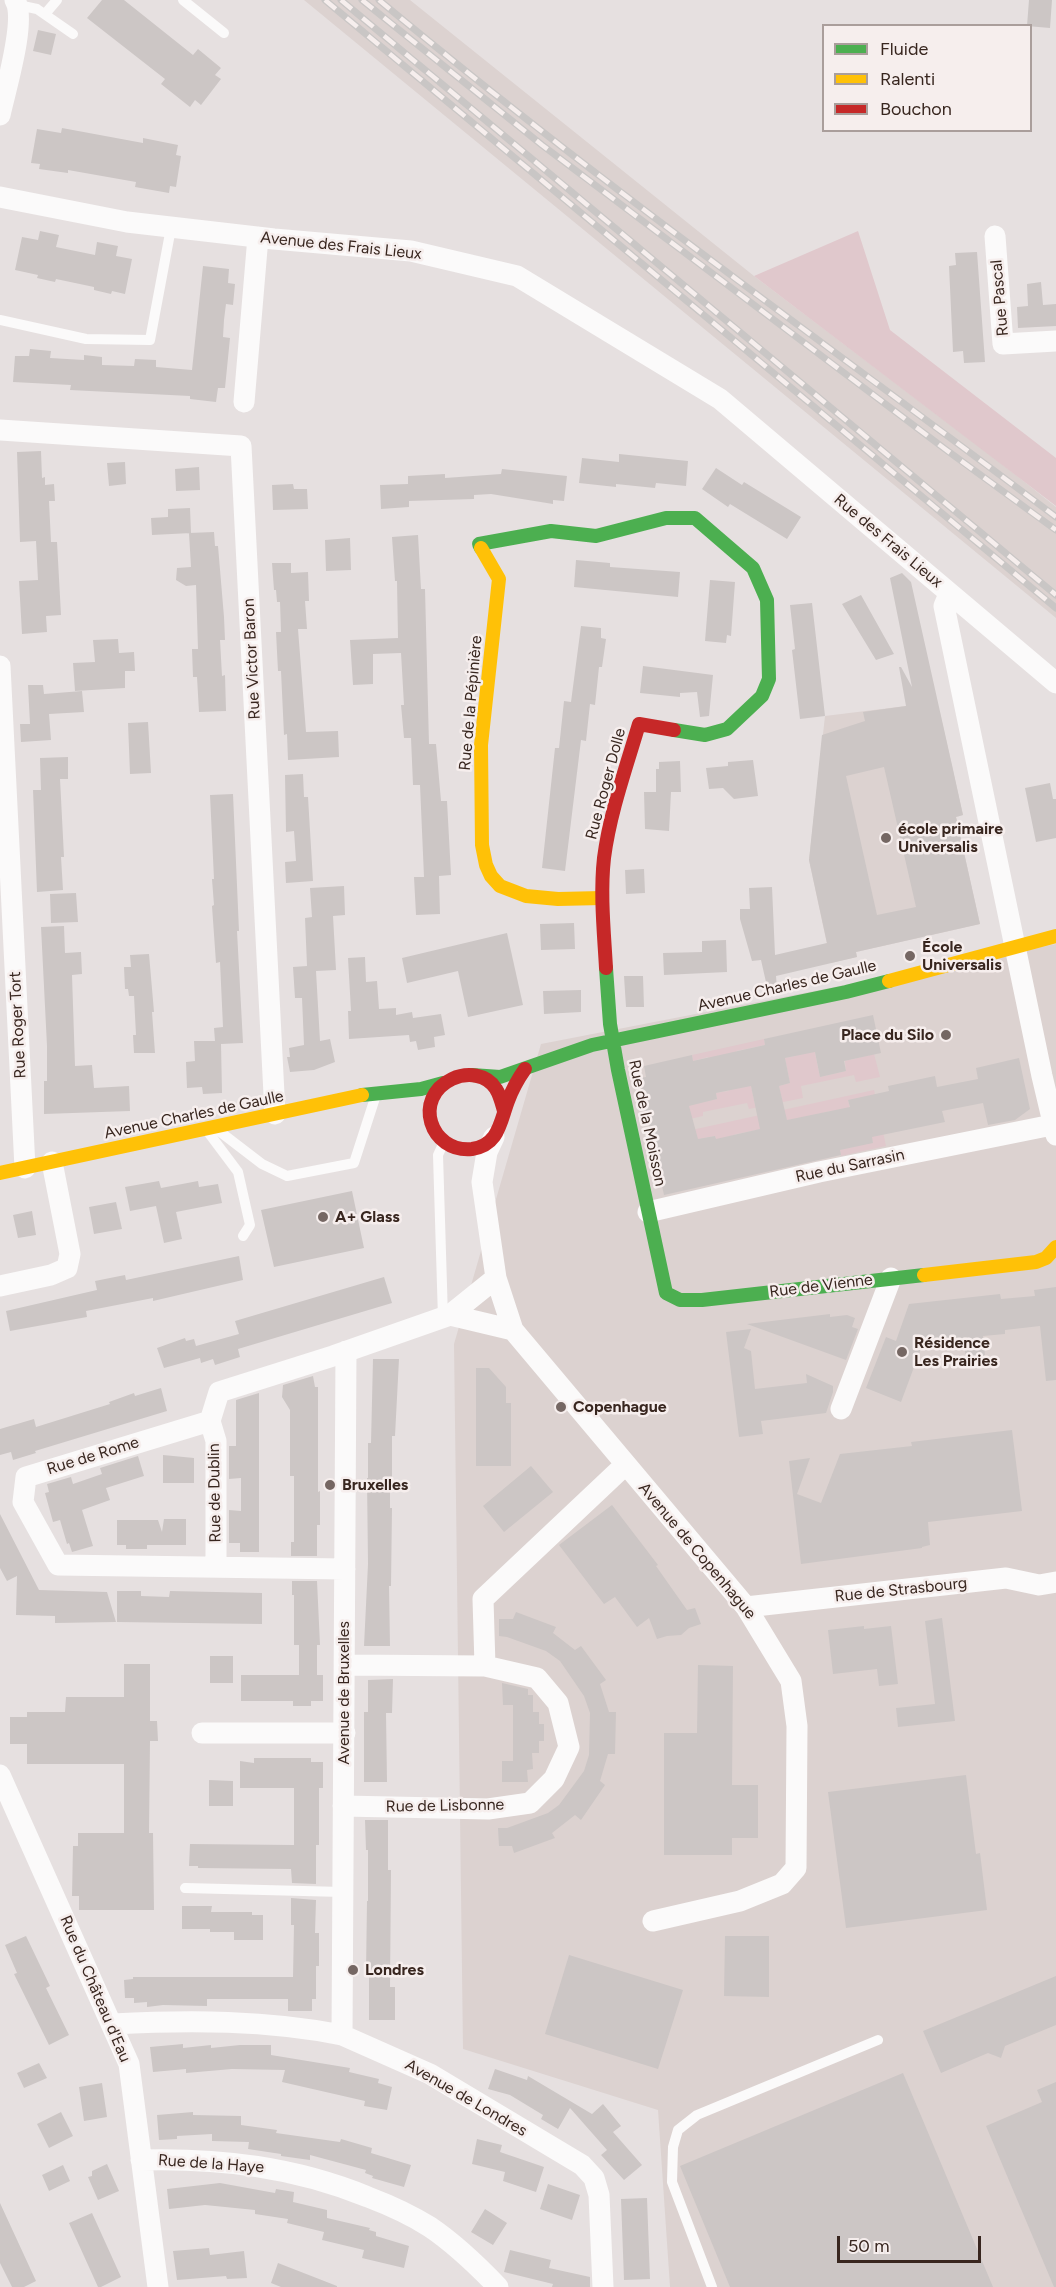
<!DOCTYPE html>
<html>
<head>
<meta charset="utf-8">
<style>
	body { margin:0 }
	#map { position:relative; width:1056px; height:2287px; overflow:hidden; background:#e6e0e0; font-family:Figtree,sans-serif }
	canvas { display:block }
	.legend { position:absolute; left:822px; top:24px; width:210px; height:108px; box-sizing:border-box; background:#f6eeed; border:2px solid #aa9e9b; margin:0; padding:8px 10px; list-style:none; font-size:18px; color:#38261f }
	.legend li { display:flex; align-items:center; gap:12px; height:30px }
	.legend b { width:30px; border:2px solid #aa9e9b }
	.scale { position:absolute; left:837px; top:2236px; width:144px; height:27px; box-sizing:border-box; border:3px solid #38261f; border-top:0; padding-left:8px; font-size:18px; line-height:21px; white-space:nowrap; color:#38261f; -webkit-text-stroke:4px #f6eeed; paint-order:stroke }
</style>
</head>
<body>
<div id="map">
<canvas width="1056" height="2287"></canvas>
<ul class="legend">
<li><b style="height:8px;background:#4caf50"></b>Fluide</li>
<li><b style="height:8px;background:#ffc107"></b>Ralenti</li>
<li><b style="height:8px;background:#c62828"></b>Bouchon</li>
</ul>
<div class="scale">50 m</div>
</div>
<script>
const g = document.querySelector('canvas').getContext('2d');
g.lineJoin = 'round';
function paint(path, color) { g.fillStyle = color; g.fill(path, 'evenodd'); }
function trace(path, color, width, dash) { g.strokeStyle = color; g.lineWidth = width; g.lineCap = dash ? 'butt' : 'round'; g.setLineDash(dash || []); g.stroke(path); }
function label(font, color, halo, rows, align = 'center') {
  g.font = font + ' Figtree,sans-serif'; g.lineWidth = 5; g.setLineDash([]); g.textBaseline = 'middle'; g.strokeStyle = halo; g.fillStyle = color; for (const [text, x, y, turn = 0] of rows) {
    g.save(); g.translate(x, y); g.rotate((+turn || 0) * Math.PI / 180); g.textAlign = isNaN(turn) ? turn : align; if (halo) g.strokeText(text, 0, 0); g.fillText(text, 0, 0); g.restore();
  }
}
paint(new Path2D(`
	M304,0H410L754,276L997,460L1056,507V618Z
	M906,706L940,713L963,815L956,817L980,924L856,952L857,957L831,963L809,860L825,716Z
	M1056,944V2287H670L658,2110L463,2049L454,1344L541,1044Z`), '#dcd2d0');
paint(new Path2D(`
	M858,231L890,330L1056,458V506L754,276Z
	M810,1029L820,1077L846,1071L845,1061L874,1054L880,1077L856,1082L854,1075L801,1086L803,1098L749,1109L747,1103L703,1112V1116L659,1126L667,1110L717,1099L716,1093L729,1091L724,1069L712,1072L708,1057L693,1061L692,1055L764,1039L765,1045L736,1051L739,1068L747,1067L755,1105L782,1099L779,1086L790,1083L785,1058L795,1056Z
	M874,1090L886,1146L841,1156L840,1150L873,1142L848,1100L851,1113L831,1111L778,1123L769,1113Z
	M760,1115L762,1129L736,1134L717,1142L715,1136L698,1139L687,1131Z`), '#e0c8cc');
paint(new Path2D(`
	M102,0H124L193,55L198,49L221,68L215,75L221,79L201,105L195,100L190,107L161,84L165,79L87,18Z
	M1029,0H1052L1050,28L1027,26Z
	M38,30L56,34L51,55L33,51Z
	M62,128L143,143V138L178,145L176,155L181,156L176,187L170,186L169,193L135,187L136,182L68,170V173L39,169L40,164L31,163L37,129L61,133Z
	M40,231L59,235L56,247L95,255L97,242L118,246L116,256L132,259L125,294L112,291L111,294L94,290V287L56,279L55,282L37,278L38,275L15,270L22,237L38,240Z
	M977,252L985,362L964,363L963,351L953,352L949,266L956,265L955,253Z
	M203,266L229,269L228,283L235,284L233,305L226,304L224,320L223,337L230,338L225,388H218L216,402L190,399V396L70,390L71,385L13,382L15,356H29L30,349L51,351L50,358L84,360V355L102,357V365L134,366L135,359L156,360V367L192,370Z
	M1041,282L1043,305L1056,304V326L1018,328L1017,307L1028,306L1027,284Z
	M41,451L42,478L45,477V485L54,484L55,501H49L51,542H57L61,615L46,616L47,632L22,634L19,581L38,580L36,541L20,542L17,452Z
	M619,454L688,461L686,486L656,483L655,488L616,484V487L579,483L582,458L619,462Z
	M125,462L126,484L109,486L107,463Z
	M199,467L200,490L176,491L175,469Z
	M716,468L742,485L744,482L801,517L787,539L730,504L728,507L702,489Z
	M502,469L567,476L564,501L553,500V504L491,494L474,495V499L409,501V507L381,509L380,485L408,484V476L445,474V478L501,474Z
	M293,484L294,489H307L308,509L273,510L272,485Z
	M190,508L191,533L152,535L151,518L168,517V509Z
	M214,532L215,546H218L224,617L225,640H220L222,676L225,675L226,711L199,712L197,677H193L192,649H198L196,585L186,586L176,580L177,568L191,567L189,533Z
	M418,535L421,589H425L429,744H436L441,801H447L451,875L439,876L440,914L416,915L414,877H424L420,785H413L411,738H404L401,705H404L401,653L373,654V684L353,685L350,640L398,638L397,581H395L392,537Z
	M350,538L351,570L326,571L325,540Z
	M576,560L610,563V567L680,572L678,597L574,587Z
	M272,563H291V573L308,572L309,601H305L307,629H298L306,732L338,731L339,757L288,760L287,734L284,735L281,671H278L276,632H281L280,602H277L276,590H274Z
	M902,573L911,582L952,765L963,815L956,817L980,924L856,952L857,957L776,976L777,989L768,991L761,960L752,961L740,919V909H750L749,888L772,887L775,955L827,943L809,860L822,735L865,721L863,712L906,706L899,667H901L912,687L890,578ZM884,767L916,907L877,915L846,776Z
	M710,580L735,582L731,636L727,635L726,643L705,641Z
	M861,595L894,654L876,660L842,604Z
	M812,603L825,716L800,719L792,650L795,649L790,605Z
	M581,626L601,628V638L606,639L602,667H599L595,705L590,704L586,741L581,740L565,871L542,868L555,748H559L564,701L571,702Z
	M118,639L119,653L134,652L135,671H125V688L75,691L73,663L95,662L93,640Z
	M643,666L713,675L709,716L700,717L697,692L680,693V697L640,693Z
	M28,685H43L44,694L82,691L84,712L49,714L51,740L21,742L20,724H30Z
	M148,722L151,773L130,774L128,723Z
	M68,757V779H60L64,857H61L63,890L37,892L33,790H41L40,758Z
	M753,760L758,796L734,799L723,788L709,789L706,768L728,766V762Z
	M680,761L681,792H671L669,831L645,829L644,792H656V769H659V762Z
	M303,774L304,797H308L313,881L286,883L285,862L296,861L294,831L286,832L285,775Z
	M1050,783L1053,799H1056V838L1036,842L1025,788Z
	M233,794L239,931H237L243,1043L221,1044L222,1093L203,1094L202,1087L187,1088L186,1062L195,1061L194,1041H215L214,1028L223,1027L220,962L216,963L212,906L214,905L212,879H214L210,795Z
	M644,869L645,893L626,894L625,870Z
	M344,886L345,915L333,916L336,970L316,971L320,1041L330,1039L335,1062L314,1070L290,1072L287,1057H290L289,1048L304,1045L302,998H295L293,967L307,966L305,918L312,917L310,888Z
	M76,893L78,922L51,923L50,894Z
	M574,923L575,949L541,950L540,924Z
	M64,926L65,953L81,952L82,974L72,975L75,1066L92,1065L94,1088L129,1086L130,1111L44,1114V1081H47V1046L41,927Z
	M507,933L523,1005L468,1017L458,971L407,983L402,958Z
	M726,940L727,972L664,975L663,953L702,952V941Z
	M149,954L154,1012H152L155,1053H134L133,1035H136L134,996H129L128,989H125L124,967H131L130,955Z
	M365,957L366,982L377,981L379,1009L396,1008V1015L412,1012L413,1018L441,1014L445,1035L434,1037L435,1047L418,1050L416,1041L410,1042L409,1035L349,1039L348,1011H351L348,958Z
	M624,976H643L644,1007H626Z
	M581,990V1012L544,1014L543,991Z
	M873,1015L881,1053L844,1061L846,1071L820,1077L815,1052L785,1058L790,1083L779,1086L787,1120L850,1107L848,1100L889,1091L888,1086L935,1076L937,1087L978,1079L976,1068L1019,1058L1030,1109L1015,1120L988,1125L983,1103L942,1111L945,1122L872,1137L873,1143L840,1150L841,1155L664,1195L639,1078L646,1077L644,1066L692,1055L693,1061L765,1045L764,1039ZM751,1086L760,1129L716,1139L715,1136L698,1139L689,1106L717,1099L716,1093Z
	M159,1181L161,1188L198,1181L199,1187L218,1184L222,1203L176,1212L182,1239L164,1243L156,1206L130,1211L125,1187Z
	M352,1191L364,1248L274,1267L261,1210Z
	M116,1202L122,1229L94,1234L89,1207Z
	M32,1211L36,1235L18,1238L13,1215Z
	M239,1256L243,1280L153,1301V1298L86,1311L87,1317L10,1331L6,1311L97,1290L95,1281L125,1275L126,1280Z
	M384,1277L392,1303L238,1349L240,1357L215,1365L213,1359L201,1363L200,1358L164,1368L157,1348L185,1338L186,1341L194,1339L196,1346L239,1334L235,1321Z
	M1056,1287V1380L1046,1381L1040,1326L1005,1330V1334L983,1336L985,1355L966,1358L963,1339L923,1343L901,1402L866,1388L886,1337L896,1341L909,1304L1000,1294L1001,1299L1035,1296L1034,1290Z
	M830,1314V1317L847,1315L855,1318L852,1327L858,1329L846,1360L747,1324Z
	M751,1329L744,1348L751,1351L755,1389L807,1383L806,1374L833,1386V1392L826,1413L761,1421L763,1434L739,1437L726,1332Z
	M373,1359H399L395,1436H392V1478H390V1508H392L391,1586H389L390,1646H364L368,1564L367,1478H368V1443H371Z
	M476,1368H489L506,1387V1403H511V1466H476Z
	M313,1376L315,1387H318V1492L320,1491V1525H317V1556H291V1542H294V1476H290V1410L282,1397L283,1385Z
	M161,1388L167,1411L35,1451L36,1453L13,1460L11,1452L0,1455V1429L34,1419L36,1427L110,1404L109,1402L134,1393L135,1396Z
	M259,1393V1552H240V1543H229V1510L241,1511V1478L229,1479V1446H236V1400Z
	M1012,1430L1022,1511L928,1522L930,1545L922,1547V1548L801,1564L789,1461L810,1458L797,1494L821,1503L840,1454L912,1446L911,1442Z
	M163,1455L194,1458V1483H163Z
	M138,1456L144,1476L106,1488L110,1500L82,1510L93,1546L72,1552L69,1543L67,1544L60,1520L53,1522L45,1493L49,1492L47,1484L71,1477L73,1484L102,1474L100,1468Z
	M531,1466L553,1492L504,1532L483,1506Z
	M612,1505L658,1565L656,1566L687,1610L695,1608L701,1624L689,1628L681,1635L667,1636L657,1639L649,1618L637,1627L615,1597L604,1604L559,1545Z
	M0,1514L39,1590L107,1592L116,1622L55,1623V1616L16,1615L17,1576L7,1581L0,1568Z
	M164,1519H186V1545H147V1549H126V1545H117V1520H158L162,1532Z
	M292,1581H317L320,1645H317V1675H323V1701H311V1706H293V1701H241V1675H299V1645H294V1595H292Z
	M117,1591H141V1596L169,1597L170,1591L262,1593V1624L117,1622Z
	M516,1612L556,1627L553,1633L575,1650L581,1646L606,1680L600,1684L609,1712H616L615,1754H608L600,1781L605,1785L581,1820L575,1815L552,1833L555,1838L514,1853L512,1846H499L498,1828H507L548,1813L559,1805L584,1771L589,1755L590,1713L584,1696L560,1661L546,1651L507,1637L499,1636V1619H513Z
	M942,1618L955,1721L898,1727L896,1708L935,1704L925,1621Z
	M864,1626V1629L891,1626L898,1684L879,1686L877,1669L833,1674L828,1630Z
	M210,1656H233V1683H210Z
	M124,1664H150V1721H157L158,1741H150L149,1833H153L154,1910H79V1896H72L73,1846H78V1833H124V1764H27V1744H10V1717H27V1712H65L66,1697H124Z
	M698,1665L733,1666L732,1785H758V1838H732V1855H664V1733H697Z
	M393,1679L392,1713H386L387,1782H364V1712H368V1680Z
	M502,1683L528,1689V1695H533V1712H539V1724H544V1741H539V1753H532L533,1769L527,1770L528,1782H502V1761H513V1705H503Z
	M254,1758H311V1762H323V1788H319V1845H316V1884L292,1883L291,1869L198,1868V1866H189L190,1844L294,1845V1788H240V1761L254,1763Z
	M966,1775L976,1854L980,1853L987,1910L846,1928L828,1792Z
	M209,1780L233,1781V1806H209Z
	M365,1820H388V1870H391L390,1987H395V2020H369V1973H366L367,1901H368V1850H366Z
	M291,1898L316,1900L315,1933H319V1966H316V1999H312V2011H288V1999H207V2006L163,2005L147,2007V2002L134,2003V1998H125L124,1980L133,1979V1977H293L294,1925H291Z
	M182,1906H212L211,1912H252V1915H263V1940H234V1932H210V1929H182Z
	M26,1936L50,1986L46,1988L69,2035L49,2045L14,1974L17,1973L5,1945Z
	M725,1936H769V1997L724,1996Z
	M569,1955L683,1990L658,2069L545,2034Z
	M1056,1976V2025L1005,2046L1001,2058L988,2053L941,2073L923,2031Z
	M183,2044V2048L211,2045V2048L240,2045H271V2055L350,2068L349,2072L379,2079L378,2083L392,2087L387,2110L364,2106L365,2101L282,2082L285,2070L232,2069L186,2073V2069L153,2072L150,2047Z
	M39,2063L47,2078L24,2088L17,2073Z
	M495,2069L527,2080L528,2076L592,2114L603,2104L621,2126L613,2132L642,2165L624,2180L601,2155L607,2150L570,2108L558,2129L541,2119L543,2115L510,2095L488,2089Z
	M903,2073L993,2287H730L680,2166Z
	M1056,2082V2287H1054L986,2126L1042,2102L1037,2090Z
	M102,2083L107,2117L84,2121L79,2087Z
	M61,2112L73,2136L49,2148L37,2124Z
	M193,2112V2115L241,2116V2125L277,2130L276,2133L340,2142L341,2139L372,2148L371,2153L411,2165L404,2187L372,2178L373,2176L365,2173L366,2170L310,2155V2160L281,2156V2154L248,2149L249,2142L212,2141V2134L177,2136V2139L159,2140L157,2115Z
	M477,2139L502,2145L500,2152L544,2167L536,2192L503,2181L505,2172L472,2164Z
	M107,2164L119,2191L98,2200L88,2177L92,2176V2171Z
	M63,2165L70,2181L49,2191L42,2175Z
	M220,2183L275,2193L276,2189L294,2192L293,2202L327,2210V2218L370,2228L369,2230L376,2232V2236L409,2246L404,2268L362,2258L364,2250L322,2240L324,2232L287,2223L288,2219L255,2214V2210L205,2205L169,2209L167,2189Z
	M548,2184L580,2195L572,2220L540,2209Z
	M647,2198L650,2279L624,2280L621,2199Z
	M0,2203L36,2281L24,2287H12L0,2263Z
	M485,2209L507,2223L493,2245L471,2232Z
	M92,2213L121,2277L101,2287H98L69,2223Z
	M209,2248L210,2255L244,2251L247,2278L227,2279L226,2276L177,2280L173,2251Z
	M510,2250L551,2260L549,2268L590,2277V2287H552L553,2284L504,2272Z
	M278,2263L337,2286V2287H281L271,2283Z`), '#ccc6c5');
trace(new Path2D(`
	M183,0L224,33
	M18,5L37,9L73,34
	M45,14L57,0
	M0,320L86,339L150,340L171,228
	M219,1131L262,1164L287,1176L354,1163L375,1098
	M208,1132L238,1172L250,1225L243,1236
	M443,1318L438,1155L444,1142
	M185,1888L343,1892
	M712,2287L672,2182L673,2147L678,2130L697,2115L878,2040`), '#fbfafa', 10);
trace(new Path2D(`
	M0,115C5,91 27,20 15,0
	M0,197L127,222L274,239L411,251L517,276L720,399L1056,683
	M995,236L1003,344L1056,341
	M244,402L258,237
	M0,430L241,446L275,1114
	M949,594L944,606L1042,1076L1056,1135
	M0,666L25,1168
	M494,1137L487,1152L482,1182L496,1278L513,1330L746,1607L791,1681L797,1726L796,1868L782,1884L740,1901L653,1921
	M648,1212L819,1172L1052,1125
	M0,1286L51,1275L67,1268L70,1254L52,1162
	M450,1315L513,1330
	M841,1409L891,1278
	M210,1421L216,1441V1566
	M345,1569L58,1565L23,1502L26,1477L210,1421L219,1392L333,1356L450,1315L496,1278
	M746,1607L1006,1578L1039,1585L1056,1582
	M485,1666L483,1599L625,1465
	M202,1733H345
	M0,1775L129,2064L158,2287
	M343,1806L488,1809L530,1803L554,1779L569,1747L558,1703L537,1678L485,1666L345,1665
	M113,2024C189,2020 267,2020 342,2035L430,2074L582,2165L594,2178L599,2195L603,2287
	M342,2035L346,1351
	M141,2160C220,2158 295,2167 368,2197C389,2205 411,2215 430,2227C455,2244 477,2265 498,2287`), '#fbfafa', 21);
trace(new Path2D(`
	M481,548L479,544L551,531L596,536L666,518H695L753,568L767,600L769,679L762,696L727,729L705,735L674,730
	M606,968L610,1024L618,1070L666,1293L680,1300H702L924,1275
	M472,1075L500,1077L592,1045L846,992L889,981
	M362,1095L421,1089L443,1083`), '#4caf50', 14);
trace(new Path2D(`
	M481,548L499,579L481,745L482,845L486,865L491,876L500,886L526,896L558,899L602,898
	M889,981L1056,936
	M0,1173L362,1095
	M924,1275L1036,1262L1046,1258L1056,1247`), '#ffc107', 14);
trace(new Path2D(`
	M606,968C604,932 600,894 604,858C610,812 626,768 639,724L674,730
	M504,1111C502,1104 500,1095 496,1089C487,1074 467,1072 452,1079C412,1098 430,1153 472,1149C499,1145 500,1122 508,1101C512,1090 518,1079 525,1069`), '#c62828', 14);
const rail = new Path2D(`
	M325,0L1056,608
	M341,0L1056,595
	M362,0L542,145L945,449L1056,530
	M379,0C597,182 829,346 1056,517`);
trace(rail, '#c9c6c5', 7);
trace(rail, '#f6eeed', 4.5, [14]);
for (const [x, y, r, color] of [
	[886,838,6,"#756763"],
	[910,956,6,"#756763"],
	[946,1035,6,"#756763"],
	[323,1217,6,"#756763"],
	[902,1352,6,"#756763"],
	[561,1407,6,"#756763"],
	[330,1485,6,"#756763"],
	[353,1970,6,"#756763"]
]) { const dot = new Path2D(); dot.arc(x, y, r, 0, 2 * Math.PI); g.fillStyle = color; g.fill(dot); trace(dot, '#f6eeed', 2); }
label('16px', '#38261f', '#f6eeed', [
	["Avenue des Frais Lieux",341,246,6],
	["Rue Pascal",1000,298,-95],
	["Rue des Frais Lieux",888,541,40],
	["Rue Victor Baron",252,659,-93],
	["Rue de la Pépinière",471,703,-85],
	["Rue Roger Dolle",606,784,-75],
	["Avenue Charles de Gaulle",787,986,-13],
	["Rue Roger Tort",18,1025,-93],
	["Avenue Charles de Gaulle",194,1115,-12],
	["Rue de la Moisson",647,1123,78],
	["Rue du Sarrasin",850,1166,-12],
	["Rue de Vienne",821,1286,-7],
	["Rue de Rome",93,1456,-17],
	["Rue de Dublin",215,1493,-91],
	["Avenue de Copenhague",697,1551,50],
	["Rue de Strasbourg",901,1590,-6],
	["Avenue de Bruxelles",344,1693,-90],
	["Rue de Lisbonne",445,1806,-1],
	["Rue du Château d'Eau",95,1989,67],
	["Avenue de Londres",466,2098,30],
	["Rue de la Haye",211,2164,4]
]);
label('bold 16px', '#38261f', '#f6eeed', [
	["école primaire",898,829],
	["Universalis",898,847],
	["École",922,947],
	["Universalis",922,965],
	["Place du Silo",934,1035,"right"],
	["A+ Glass",335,1217],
	["Résidence",914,1343],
	["Les Prairies",914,1361],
	["Copenhague",573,1407],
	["Bruxelles",342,1485],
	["Londres",365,1970]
], 'left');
</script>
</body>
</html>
